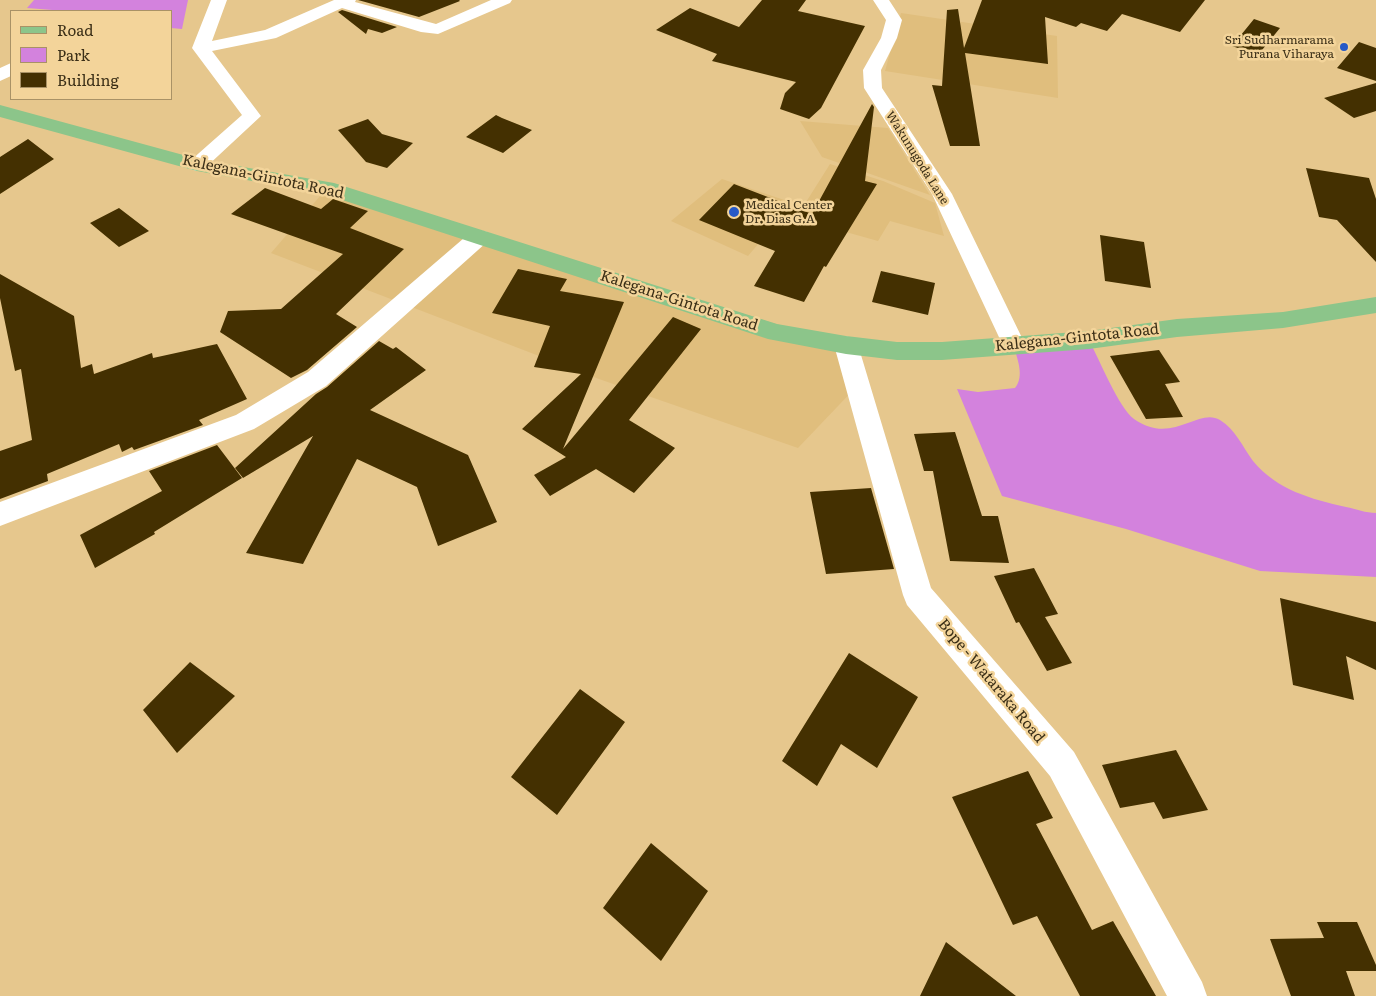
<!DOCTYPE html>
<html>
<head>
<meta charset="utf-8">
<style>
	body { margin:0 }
	#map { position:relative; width:1376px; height:996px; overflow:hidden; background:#e6c78d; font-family:Literata,serif }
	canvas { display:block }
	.legend { position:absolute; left:10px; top:10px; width:162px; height:90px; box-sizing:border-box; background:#f3d49a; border:1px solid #a99266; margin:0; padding:6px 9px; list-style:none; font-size:15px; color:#3b2f17 }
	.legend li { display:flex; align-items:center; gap:10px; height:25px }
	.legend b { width:25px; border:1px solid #a99266 }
</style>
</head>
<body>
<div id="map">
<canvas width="1376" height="996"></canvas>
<ul class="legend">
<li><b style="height:6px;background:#8cc58a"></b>Road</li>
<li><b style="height:14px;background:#d382dd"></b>Park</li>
<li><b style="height:14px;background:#443001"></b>Building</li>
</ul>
</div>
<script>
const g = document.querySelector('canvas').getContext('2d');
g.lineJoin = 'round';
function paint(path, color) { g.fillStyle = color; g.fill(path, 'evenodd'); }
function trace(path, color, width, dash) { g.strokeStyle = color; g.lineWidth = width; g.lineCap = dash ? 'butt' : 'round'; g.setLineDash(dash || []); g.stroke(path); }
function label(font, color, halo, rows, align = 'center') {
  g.font = font + ' Literata,serif'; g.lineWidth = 5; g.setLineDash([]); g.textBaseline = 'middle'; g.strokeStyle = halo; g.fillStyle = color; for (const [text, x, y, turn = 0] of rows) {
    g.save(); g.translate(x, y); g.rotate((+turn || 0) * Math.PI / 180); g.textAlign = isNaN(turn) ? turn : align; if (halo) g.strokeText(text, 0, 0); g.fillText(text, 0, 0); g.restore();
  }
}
paint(new Path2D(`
	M901,13L1057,36L1058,98L885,71Z
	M800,121L888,128L930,195L822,157Z
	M830,164L883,181L935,203L944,236L890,221L878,241L796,218Z
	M722,179L793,203L748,256L671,221Z
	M327,188L846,345L859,384L798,448L599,379L271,253Z`), '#e0be7d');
paint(new Path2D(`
	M34,0H188L182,29L171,28V11H65L27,8Z
	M1089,340C1099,359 1119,408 1134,419C1172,446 1198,407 1220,420C1236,430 1242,446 1253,461C1277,490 1311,499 1346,507C1356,509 1366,513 1376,513V577L1260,571L1126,529L1002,496L957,389L978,392L1015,388C1025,376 1017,358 1013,344Z`), '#d382dd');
paint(new Path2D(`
	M358,0H459L460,1L419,17Z
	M762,0H806L798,11L865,26L821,108L809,119L780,109L785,93L796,82L712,61L717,54L656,30L690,8L739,27Z
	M982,0H1205L1180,32L1122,14L1107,31L1081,23L1076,27L1045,17L1048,64L965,53L980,146H950L932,85L942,86L947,10L958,9L964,48Z
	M342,10L397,27L382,33L368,29L366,34L338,12Z
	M1254,19L1280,28L1258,55L1232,46Z
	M1359,42L1376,48V81L1337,68Z
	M1376,83V111L1354,118L1324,98Z
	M872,104L874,107L865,181L877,184L826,267L824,266L804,302L754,286L775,251L699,220L734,184L812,214Z
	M496,115L502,118L532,130L503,153L466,137Z
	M368,119L382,134L413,143L387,168L366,162L338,130Z
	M28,139L54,159L0,194V157Z
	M1306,168L1369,178L1376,199V262L1337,220L1319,217Z
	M265,188L321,209L333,199L368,211L350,228L404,249L336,314L357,327L307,370L291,378L220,332L228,311L281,309L343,254L231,214Z
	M119,208L149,231L119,247L90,223Z
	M1100,235L1144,242L1151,288L1105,281Z
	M518,269L567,279L560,291L624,302L563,449L673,317L701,329L629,420L675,448L634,493L596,469L550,496L534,475L566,457L522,429L581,374L534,367L550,326L492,313Z
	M881,271L935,283L928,315L872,302Z
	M0,274L74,316L81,368L92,364L94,374L152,353L153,358L217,344L247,399L199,420L203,425L134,450L132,447L122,452L119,444L47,474L48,481L0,499V451L32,440L21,369L15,371L0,298Z
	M379,341L393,349L396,347L426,370L370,410L468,455L497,522L438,546L417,487L357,459L303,564L246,553L313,436L243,478L235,468L316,394L327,387Z
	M1159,350L1180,382L1165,384L1183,417L1146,419L1110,356Z
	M955,432L982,516H998L1009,563L950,561L933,471H924L914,434Z
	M217,445L242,478L154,532L155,534L95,568L80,535L162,491L149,471Z
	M871,488L894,569L826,574L810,492Z
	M1034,568L1058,614L1045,617L1072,663L1047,671L1019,622L1016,623L994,576Z
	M1280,598L1376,622V670L1346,656L1354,700L1293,685Z
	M849,653L918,697L877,768L841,744L817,786L782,761Z
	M190,662L235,696L177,753L143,710Z
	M580,689L625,722L557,815L511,777Z
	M1176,750L1208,810L1163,819L1154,802L1120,808L1102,765Z
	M1028,771L1053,818L1036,824L1092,930L1113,921L1156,996H1080L1037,916L1013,925L952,797Z
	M651,843L708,891L661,961L603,908Z
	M1317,922H1357L1376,965V971H1346L1355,996H1291L1270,939L1324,938Z
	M946,942L1016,996H920Z`), '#443001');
paint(new Path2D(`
	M211,0H227L212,41L265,30L334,0H356L355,2L436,24L491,0H512L510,3L438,34L421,32L342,8L276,38L212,51L261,116L204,169L197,171L190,169L187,165L190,161L242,115L192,48Z
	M873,0H889L902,20L897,38L881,70L882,88L952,194L1025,344L1021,350L1013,353L1005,350L932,194L864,88L863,70L881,38L886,20Z
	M11,63V76L0,81V68Z
	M479,230L487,232L490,237L487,242L326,386L254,429L0,526V502L236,415L308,372L471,232Z
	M846,336L854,339L858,345L931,588L1074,752L1202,982L1207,996H1167L1050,776L907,605L903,595L834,345L838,339Z`), '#fff');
paint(new Path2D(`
	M0,105L198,159L334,183L777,324L846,336L897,342H942L1089,331L1177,319L1283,312L1376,297V313L1283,328L1177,337L1089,349L942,360H897L846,354L768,339L324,194L197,171L0,117Z`), '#8cc58a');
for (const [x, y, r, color] of [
	[1344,47,5,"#2659c7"],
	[734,212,6,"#2659c7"]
]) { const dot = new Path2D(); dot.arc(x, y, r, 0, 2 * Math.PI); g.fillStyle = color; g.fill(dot); trace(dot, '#f3d49a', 2); }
label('12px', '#3b2f17', '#f3d49a', [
	["Sri Sudharmarama",1334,40],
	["Purana Viharaya",1334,54],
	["Medical Center",745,205,"left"],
	["Dr. Dias G.A",745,219,"left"]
], 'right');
label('12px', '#3b2f17', '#f3d49a', [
	["Wakunugoda Lane",917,158,58]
]);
label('15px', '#3b2f17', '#f3d49a', [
	["Kalegana-Gintota Road",263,177,12],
	["Kalegana-Gintota Road",679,301,18],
	["Kalegana-Gintota Road",1077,338,-6],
	["Bope - Wataraka Road",991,681,50]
]);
</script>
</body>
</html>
